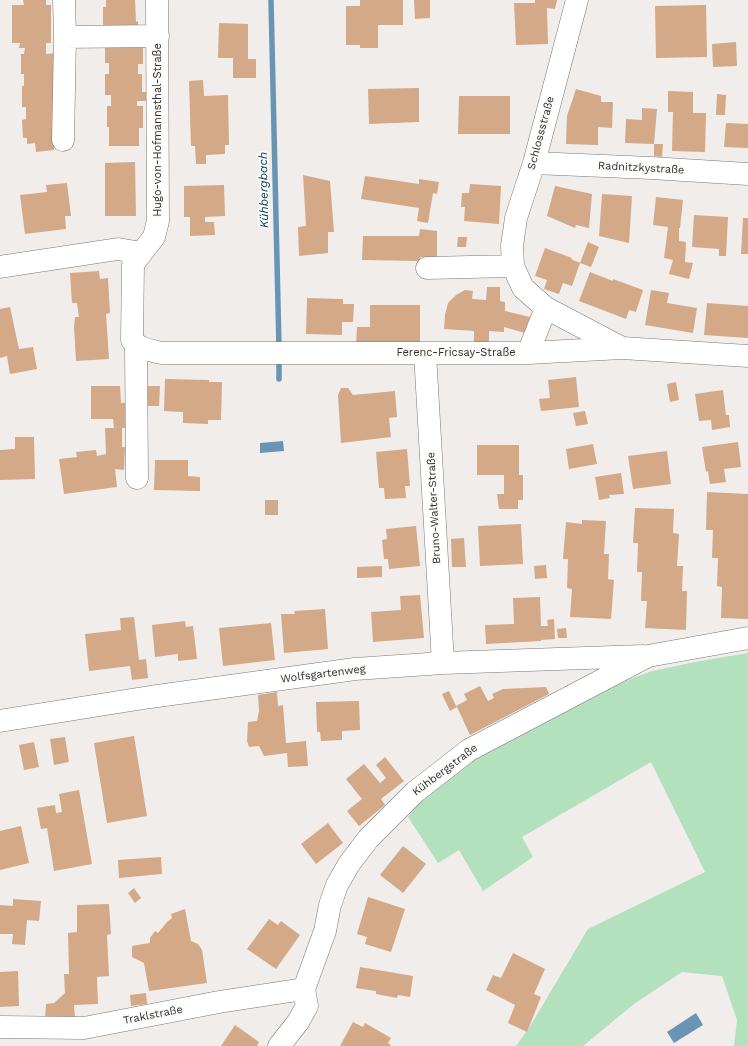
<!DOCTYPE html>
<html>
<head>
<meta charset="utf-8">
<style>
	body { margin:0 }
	canvas { display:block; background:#f0edeb }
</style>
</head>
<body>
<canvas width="748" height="1046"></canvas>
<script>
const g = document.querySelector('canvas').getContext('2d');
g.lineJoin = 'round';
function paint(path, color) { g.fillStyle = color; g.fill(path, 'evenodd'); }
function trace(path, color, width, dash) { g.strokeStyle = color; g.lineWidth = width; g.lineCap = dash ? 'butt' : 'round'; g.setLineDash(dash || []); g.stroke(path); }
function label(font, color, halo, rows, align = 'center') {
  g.font = font + ' "Work Sans",sans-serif'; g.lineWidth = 3.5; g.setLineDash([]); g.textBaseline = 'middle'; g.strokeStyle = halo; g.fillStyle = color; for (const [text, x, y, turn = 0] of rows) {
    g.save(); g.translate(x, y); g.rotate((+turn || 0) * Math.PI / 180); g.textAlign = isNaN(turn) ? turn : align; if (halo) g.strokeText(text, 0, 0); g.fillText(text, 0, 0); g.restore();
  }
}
paint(new Path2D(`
	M748,653V1046H734L737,1020L722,976L682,972L634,1004L583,1046H516L529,1028L588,929L705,872L651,762L522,837L533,857L483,891L459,850L438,863L408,817L422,799L446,776L499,741L625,681L652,671L695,662Z`), '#b3e0bd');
paint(new Path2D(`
	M283,441L284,451L260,453V443Z
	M696,1013L703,1025L674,1043L667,1032Z`), '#6995b5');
trace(new Path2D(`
	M271,0L279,348
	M279,357V379`), '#6995b5', 5.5);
paint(new Path2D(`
	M23,0H46V5H51V43H46V54L59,53V74H53L54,150L36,152L35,143L27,144V138H23L22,120L26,119V107H22V86H24V74H21V54H24L25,48H19L20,43H12V5H24Z
	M106,0H135L136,22L138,21V30L103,31V7H106Z
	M360,0H403V25H378V48H360V45H346V6H360Z
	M414,0H430V18L415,19Z
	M535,0H557L555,9L547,8L548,44L516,45L514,3H535Z
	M706,5L707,57L656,58L655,6Z
	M219,23L248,24V59H256V78H233V58H218Z
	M736,42L737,66L713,67L712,44Z
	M105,43H143V64H138V74H142V92H148V101H137V106H143V128H139V146H109V127H107V106H111V95H105V74H109V63H105Z
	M203,80L204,96L228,95L229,145H225V154L206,155V164H196L195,146H191L189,81Z
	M419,88V122L369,124L368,89Z
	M576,89L601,96V102H613L612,128L598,127V145L566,144L567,116Z
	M668,91L693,92V113H706L705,152L672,151L673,112H668Z
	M717,94L726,95L725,115H716Z
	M459,96H510V134H458Z
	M642,108L657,109L654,144H663L662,157L654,156V144L625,143L626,119L642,120Z
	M726,123L748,124V148L724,147Z
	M135,162L136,216H105V163Z
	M303,175L330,181L334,232H328V253L299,256L298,227L306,226Z
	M365,176L419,184V179L439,182L437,194L433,193L428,223L417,221L419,208L361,199Z
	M67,183L71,216H65L66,229L25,234L20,195L47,192L46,185Z
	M470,184L501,186L499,224L464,221L465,207H461L462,193H469Z
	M224,185L225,216L205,217V222H214L215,235L190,236V217H184V186Z
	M555,186L592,194L589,228L576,225L575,228L547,216Z
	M602,194L632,196L629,243L599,236Z
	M656,197L683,200L680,228H679V241L686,242L685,262L693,263L689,279L669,274L673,260L664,258L668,227L653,225Z
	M694,215L728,217L726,256H719V249L692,247Z
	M743,218H748V254H741Z
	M420,229L437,231V257H420V261L362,260L363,236H419Z
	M458,237H467L466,247H457Z
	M588,242L599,247L591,267L580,263Z
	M545,248L572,258L571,259L580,263L572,286L563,283L559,294L544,289L547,280L535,276Z
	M99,271L100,279L108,278L110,313L106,314L109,359L76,361L74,327L75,317H79L77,303H72L70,273Z
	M590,272L613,281V279L643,290L636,312L629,310L626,319L579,301Z
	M487,287H500V301L505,302V311L530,317L525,333L504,327V332L489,331V343L474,342V331L444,329L445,315L448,303L456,295L465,290L473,291L472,299L486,300Z
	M651,290L669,293L667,303L697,308L693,333L645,325Z
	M307,298L343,299V304H354L353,322H342V335L306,334Z
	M707,303L748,306V338L704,335Z
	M370,305H420V346L356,344L357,327H370Z
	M10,307L19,349L33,347L37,369L10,374L7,356L0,358V309Z
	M576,377L579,407L541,411L539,399L550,398L548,380Z
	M165,379L209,380V382H222L221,420H208V424L183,423V412L164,411Z
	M676,382L679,400L670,402L667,384Z
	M91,386H120L121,403L130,402L131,428H122V447H125L124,470L115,469L117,487L64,494L59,459L77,457L76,452L96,450L97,456L106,454L105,428H114L113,419H91Z
	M146,386H160L159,406H146Z
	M341,388H348L353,395L395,391L397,417L389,418L391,437L341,443L338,395Z
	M723,390L726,415H729L730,427L712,430L711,420L699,421L695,394Z
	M585,411L588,424L576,426L573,413Z
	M15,437H34L35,479L0,480V450L15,449Z
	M738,442L741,467L724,469L726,482L710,484L708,471L706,472L702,447Z
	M593,444L597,464L569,469L566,449Z
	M477,445H519V475H523V500H518V509H499L497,494H504V475H477Z
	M407,449L410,486H405L406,498L385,499L384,488H379L376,452Z
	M667,451L671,484L633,489L628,456Z
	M155,460H188V476L200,477V491L154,490Z
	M621,473L624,494L609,495L610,498L599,500L595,477Z
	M707,492L748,494V619L721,618L722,587L717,586L718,558H712L713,530H706Z
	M265,500H278V515H265Z
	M635,508L674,509L673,533L679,534L677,566H683L682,591H687L686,630L645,628L647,601H641L642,572H637L638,543H633Z
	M582,520L606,521L604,554H609L608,579L614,580L611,619L570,617L572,589L567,588L568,559H563L566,522L582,524Z
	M521,524L523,564L480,566L478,526Z
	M416,526L420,566L389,569L388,559H384L382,540L387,539L386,529Z
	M464,538L466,567H452L451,539Z
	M546,565L547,578L535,579L534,566Z
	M382,566V577L357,578V567Z
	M420,595L424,638L373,642L371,612L401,610L400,596Z
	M540,597L541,626H548L547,620L554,619L555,639L541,640V641L486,644L485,625L514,624L513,598Z
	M325,609L328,649L284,653L281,614H295L294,611Z
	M134,617L139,660L146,659L148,678L132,680L130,666L89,671L85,634L121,630L120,618Z
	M185,621L186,627L193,626L197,659L178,661V654L155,657L152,625Z
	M271,623L275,660L223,666L219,628Z
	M566,628L567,638H558L557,629Z
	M480,686L488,701L494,698L492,694L503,689L546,687L549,694L470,735L457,707L450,711L442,694L449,691L456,706L467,700L464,694Z
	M277,692L278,706L283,705L286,743L306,741L308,766L288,767L287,753L264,756L259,746L249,747L247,741L248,722L257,721L259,711L258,695Z
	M359,701L360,730L342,731V740L321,741L320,732H317L316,702Z
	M134,736L147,816L107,823L94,743Z
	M65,737L69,762L54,765L50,739Z
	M34,742L39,767L24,770L19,745Z
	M385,757L404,781L381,799L385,805L359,826L347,811L362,799L346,779L364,764L380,783L386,778L376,765Z
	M79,790L92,864L54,871L47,828L41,829L37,808L55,805L56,813L62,812L59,794Z
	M328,823L343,843L316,864L301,844Z
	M21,826L29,863L0,870V831Z
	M403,846L426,864L403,893L380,875Z
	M161,857L162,874L119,878L118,860Z
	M134,888L141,898L135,903L128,893Z
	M368,897L405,909L391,952L365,944L367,937L357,934Z
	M13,899L41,901L39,921L27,920L25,945L12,944L13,934H0V905L13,906Z
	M109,904L111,934L107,935L109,976L97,977L98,1004L74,1005L75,1017L45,1018L46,1004L54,1003L65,993L64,974H69L68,933L77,932V905Z
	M185,909L191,941L198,944L202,950L207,983L149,991L144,963L132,957V946L150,943V938L155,931L158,933L167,922L172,918L171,914Z
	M269,919L278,925L281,921L300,935L276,969L247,949Z
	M513,953L545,969L534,994L541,997L527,1032L508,1023L515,1005L486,990L493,975L501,978Z
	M360,967L413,976L410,997L398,995L397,998L376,994V991L356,988Z
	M18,971L19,1006L0,1007V972Z
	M146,993L147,1004L131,1006L130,995Z
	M353,1022L363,1027L365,1023L391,1038L388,1043L391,1045L390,1046H340Z
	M235,1025L259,1042L257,1046H221Z`), '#d4a987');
const minor = new Path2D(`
	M157,0L158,221L154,237L133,264L132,340C139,349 150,350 161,353H528L622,348
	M577,0L534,163L516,218L512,246L513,266L523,288L546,308L622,348L748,356
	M65,37L158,36
	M63,140L65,37L64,0
	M534,163L651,168L748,174
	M0,267L118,249L141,253
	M427,268L513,266
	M136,346L137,478
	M425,353L443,663
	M528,353L546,308
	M0,721L150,697L355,669L443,663L643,656
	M0,1027L84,1028L219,1002L304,989
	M279,1046L298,1022L307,1006L304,989L325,931L330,905L337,885L349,864L368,839L415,792L469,750L648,656L748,638`);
trace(minor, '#7b7876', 23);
trace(minor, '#fff', 22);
label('11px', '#2f2e2d', '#fdfbf8', [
	["Hugo-von-Hofmannsthal-Straße",158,130,-90],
	["Schlossstraße",541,133,-75],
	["Radnitzkystraße",641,168,3],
	["Ferenc-Fricsay-Straße",456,353],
	["Bruno-Walter-Straße",434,508,-93],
	["Wolfsgartenweg",323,674,-7],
	["Kühbergstraße",445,770,-37],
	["Traklstraße",153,1015,-11]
]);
label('italic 12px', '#023c5d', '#fdfbf8', [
	["Kühbergbach",264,190,-91]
]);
</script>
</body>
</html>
